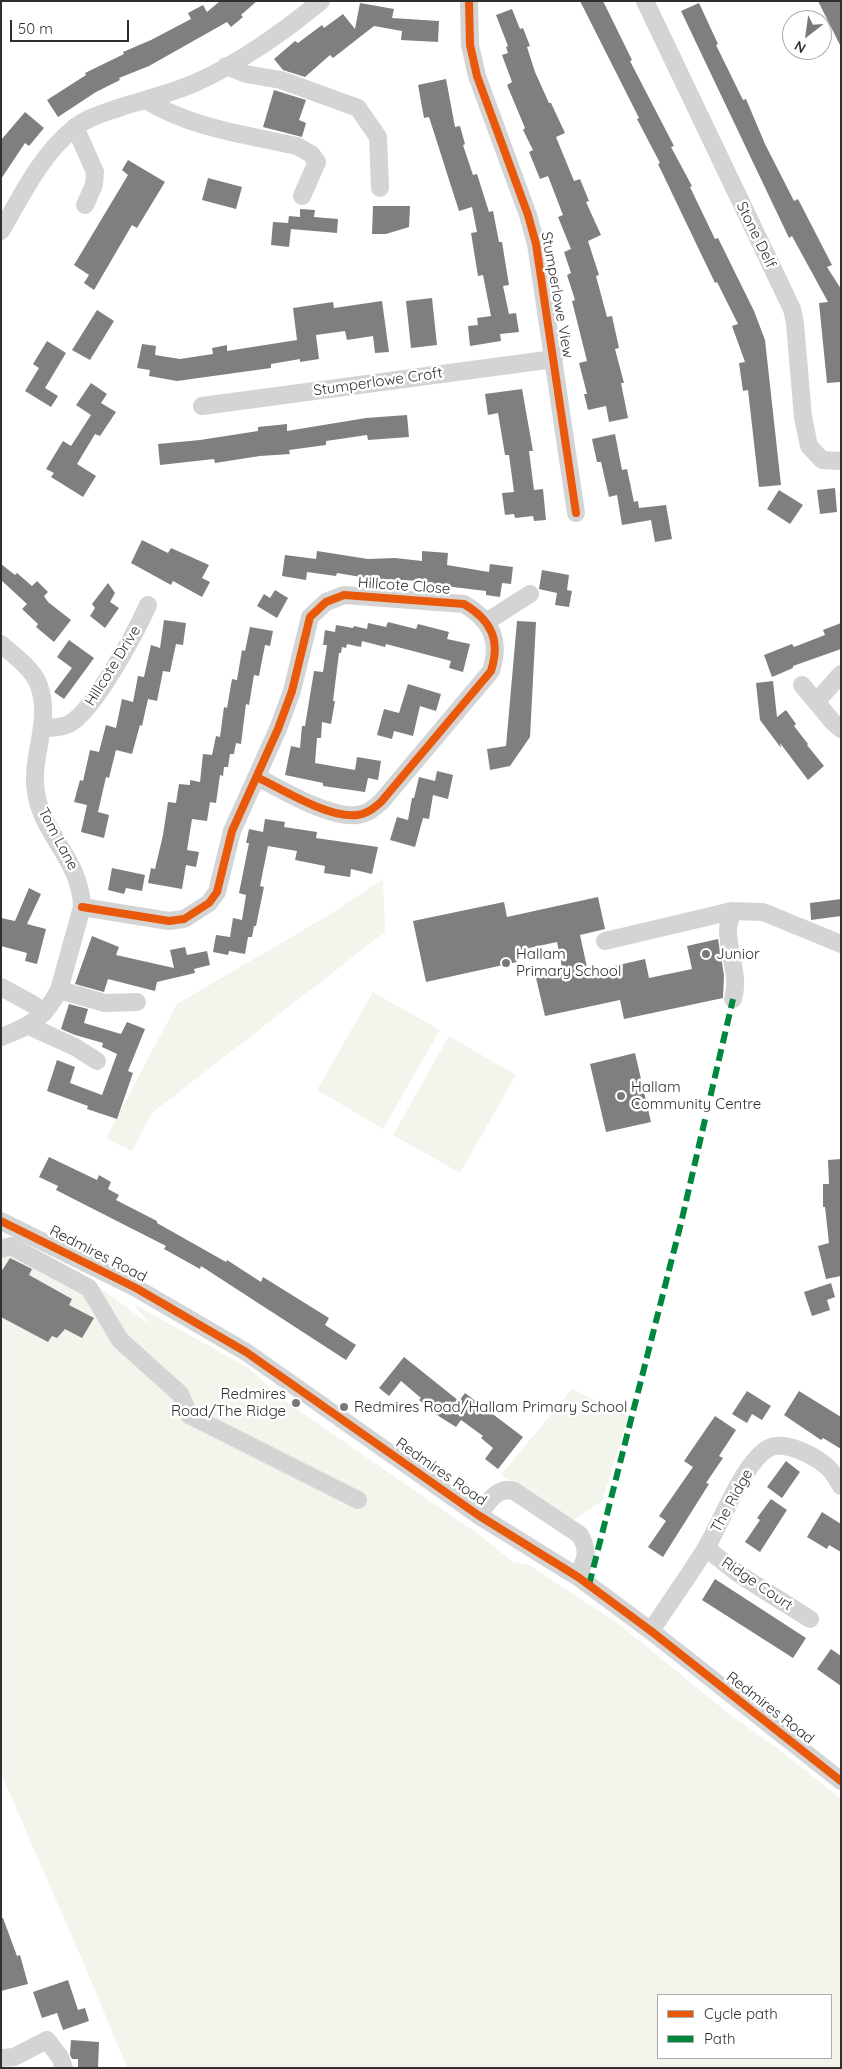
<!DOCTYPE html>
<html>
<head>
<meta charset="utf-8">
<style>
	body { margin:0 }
	#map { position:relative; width:842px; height:2069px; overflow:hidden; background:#fff; font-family:Quicksand,sans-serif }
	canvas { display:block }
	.frame { position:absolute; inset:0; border:2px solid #2f2f2f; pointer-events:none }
	.legend { position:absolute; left:657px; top:1994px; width:175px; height:65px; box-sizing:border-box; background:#fff; border:1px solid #acacac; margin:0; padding:6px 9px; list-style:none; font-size:15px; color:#2f2f2f }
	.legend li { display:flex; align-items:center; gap:10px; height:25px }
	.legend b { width:25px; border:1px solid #acacac }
	.north { position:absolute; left:782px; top:10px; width:50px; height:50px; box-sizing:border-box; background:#fff; border:1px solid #acacac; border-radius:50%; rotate:210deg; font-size:14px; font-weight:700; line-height:20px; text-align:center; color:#2f2f2f }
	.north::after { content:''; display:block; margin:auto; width:18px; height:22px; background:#787878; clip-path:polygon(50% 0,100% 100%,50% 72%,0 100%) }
	.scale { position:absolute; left:10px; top:20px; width:119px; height:22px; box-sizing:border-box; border:2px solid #2f2f2f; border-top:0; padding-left:6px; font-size:15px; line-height:18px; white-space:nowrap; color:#2f2f2f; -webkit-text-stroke:4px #fff; paint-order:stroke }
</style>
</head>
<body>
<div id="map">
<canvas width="842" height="2069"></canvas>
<div class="frame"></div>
<ul class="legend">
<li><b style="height:6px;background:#e8590c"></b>Cycle path</li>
<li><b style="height:6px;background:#00873e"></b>Path</li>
</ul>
<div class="north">N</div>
<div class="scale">50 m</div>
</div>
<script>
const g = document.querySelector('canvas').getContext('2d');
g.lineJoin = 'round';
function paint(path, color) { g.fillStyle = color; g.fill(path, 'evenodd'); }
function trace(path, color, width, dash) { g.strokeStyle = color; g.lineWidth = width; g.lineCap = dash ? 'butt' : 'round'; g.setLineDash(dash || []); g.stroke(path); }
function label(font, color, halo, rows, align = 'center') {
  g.font = font + ' Quicksand,sans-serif'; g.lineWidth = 5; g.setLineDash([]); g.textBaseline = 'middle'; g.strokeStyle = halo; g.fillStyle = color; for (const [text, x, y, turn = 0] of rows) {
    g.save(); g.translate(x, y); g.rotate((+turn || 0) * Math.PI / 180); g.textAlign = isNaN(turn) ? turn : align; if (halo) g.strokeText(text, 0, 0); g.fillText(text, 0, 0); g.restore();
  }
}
paint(new Path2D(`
	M383,879L385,932L152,1113L132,1151L106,1138L177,1004L329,915Z
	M373,992L440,1030L383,1129L317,1090Z
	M449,1036L516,1075L460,1173L393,1135Z
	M1,1236L98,1286L149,1324L134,1304L250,1369L282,1399L478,1534L513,1562L527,1564L616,1622L732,1716L781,1751L841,1799V2068H127L95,1990L1,1773ZM658,1995H831V2058H658Z
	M572,1389L628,1416L602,1501L574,1520L501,1475Z`), '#f1f5ec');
paint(new Path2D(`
	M220,1H257L241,15L243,17L231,27L227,22L149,66L119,78L120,80L96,92L58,117L47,100L86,75L85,73L124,54L123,52L151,40L191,19L188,13L203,5L207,12Z
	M580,1H603L632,60L630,61L674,146L671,147L692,186L690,187L715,239L718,238L754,311L765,340L781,485L759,487L748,390L743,391L739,363L745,362L732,326L738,324L717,282L715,283L658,164L660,163L637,119L639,118Z
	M818,1H841V47Z
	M360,3L394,9L392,18L439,21L438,42L401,40L402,31L374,26L333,58L330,55L305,77L283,70L274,59L295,41L298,43L322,25L324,28L343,14L355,29Z
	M699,3L718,44L716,45L743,100L746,99L765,144L794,201L798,199L832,265L827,267L841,289V382L827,383L819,303L828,302L792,236L789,238L681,11Z
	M512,9L520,29L523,28L530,46L527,47L535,72L549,103H551L565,133L556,137L574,181L580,179L589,201L586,202L601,235L588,241L599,275L596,276L607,317L612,316L619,348L615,349L624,383H621L628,418L609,422L606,406L588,410L584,394H587L579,363L587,361L572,301L575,300L567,275L571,273L564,252L571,249L558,217L563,215L548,176L540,179L529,152L533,150L523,130L525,128L507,85L512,82L502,55L508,53L506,47L508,46L496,15Z
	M446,79L455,127L460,126L465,144L463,145L473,175L477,174L489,212L493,211L499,242H502L509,285L503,286L509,314L516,313L519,332L500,334L501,341L470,346L468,326L478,325L477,318L491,316L483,275L478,276L471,233L477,232L472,207L459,211L429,117L424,118L418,85Z
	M274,90L306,100L299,120L306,123L302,137L263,127Z
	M25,112L44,128L29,146L25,143L1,179V140Z
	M128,160L165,182L137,228L132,225L94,290L84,283L89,275L74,265L128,175L122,170Z
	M208,178L242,187L236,209L202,200Z
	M373,206H410L409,227L386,234H372Z
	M300,209L315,210L314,217L338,219L337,233L291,229L289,247L271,245L273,222L288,223L289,216L300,217Z
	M432,298L437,345L411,348L406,301Z
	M382,301L389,352L375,353L373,336L347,340L345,331L316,335L319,359L300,362V359L271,364V368L177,381L149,376L150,370L137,368L142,344L156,346L155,355L180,359L213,354L212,348L227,345V351L297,340L293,308L333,302L334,308Z
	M97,310L114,321L90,360L72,350Z
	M47,341L66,353L45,388L58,396L51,407L25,391L39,368L33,364Z
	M91,383L107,394L101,403L116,412L100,436L95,434L77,464L96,476L83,497L51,477L54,473L46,469L63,441L71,446L91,415L76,405Z
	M522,389L533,451H529L534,490L543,489L546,520L534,521L533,516L515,518L514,514L505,515L502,493L514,492L509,455H505L498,413L488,415L485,394Z
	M407,415L409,437L368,440L367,435L326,441V445L289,450L290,454L260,456L215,463L214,459L160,465L158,444L200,440L258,431V427L287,424V431L366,418Z
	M615,434L622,470L627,469L634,502L638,501L639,508L666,505L672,539L655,542L651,520L622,525L617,495L609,497L601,462H597L592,439Z
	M835,488L837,512L820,514L817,490Z
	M779,490L803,505L790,524L767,509Z
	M142,540L168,553L171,548L209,565L202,578L210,582L202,597L173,581L171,585L131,563Z
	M317,551L368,559L395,558L422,561V551L448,553L447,565L489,572L490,564L513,567L511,584L502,583L500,597L486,595V591L420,583V581L367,578L337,573L336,576L307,572L306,580L282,576L285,555L316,559Z
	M1,564L15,575L17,573L32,586L37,581L48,592L44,596L48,602L71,620L54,642L36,627L38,624L22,609L27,604L1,580Z
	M542,570L569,575L567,590L572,591L569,607L555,605L557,593L539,589Z
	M108,583L115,593L110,602L119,608L105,628L90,616L95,608L92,604Z
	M275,590L288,598L277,618L257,606L264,594L270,598Z
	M164,620L186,623L183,645L176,644L170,672L163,671L157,701L148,699L142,726L140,725L132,754L116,750L109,778L106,777L98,812L109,815L104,838L81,832L87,805L74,802L80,780L83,781L90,750L99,752L106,725L116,728L122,699L133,702L138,676L144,677L151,645L160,648Z
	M517,621L536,622L530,737L510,766L490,770L487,749L506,746Z
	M388,622L416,629L418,624L449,632L447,639L470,644L463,672L449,668L451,661L386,644L385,647L362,641L361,647L347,644L346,648L342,647L341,653H339L333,701H335L331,724L322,722L321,738H317L315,763L355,770L357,757L381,761L378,780L368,778L365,792L323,786V783L285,775L291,746L300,748L302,726H305L314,671L323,672L327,645H323L325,630L335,632L336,625L353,628L354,626L367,629L368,623L386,627Z
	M841,623V649L793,666V668L772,677L764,655L792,644L794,647L825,635L823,630Z
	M250,627L273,631L270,646L265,645L259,676L254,675L249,705L246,704L241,744L236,743L234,754H230L228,767H224L223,776L220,775L216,803L210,802L207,821L192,819L187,850L199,852L196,867L186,865L182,889L148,883L151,868L155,869L163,835L168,802L176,803L179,784L190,785V780L200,782L203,754L212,755L216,736L220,737L224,707L227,708L232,679L237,680L242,650L245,651Z
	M69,640L94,658L64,699L54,692L72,668L57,657Z
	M773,681L777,717L786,710L796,724L794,726L808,744L807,745L824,766L808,780L780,743L781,748L760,720L756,683Z
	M408,684L441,694L436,711L420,706L413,736L394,731L392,739L377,735L384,709L399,713Z
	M437,771L453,775L448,799L433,795L429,819L423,818L415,847L390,840L397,817L408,820L412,798H414L419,777L435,781Z
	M265,819L285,822L284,827L317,832L316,838L378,847L372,874L351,869L350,877L324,873L325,866L295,860L297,851L268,846L260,886L264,887L256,926H254L252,937H248L245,954L229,951L228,955L213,952L216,935L230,937L233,918L242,920L246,895L239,893L249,843H246L249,829L263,832Z
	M112,868L145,875L142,891L126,888L124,894L108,890Z
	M29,888L41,894L27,924L46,929L37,964L25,961L27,953L1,946V918L15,921Z
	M598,897L605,929L580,935L588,972L645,959L649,978L692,969L687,946L718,939L724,975L723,998L624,1019L620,1000L545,1016L536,978L563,972L557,942L515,951L517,962L426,982L413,921L504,902L507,917Z
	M841,899V916L811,920L810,903Z
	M92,936L119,947L116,955L174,968L170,950L185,947L187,955L207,951L210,965L194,969L195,973L157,982L155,991L108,979L104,992L75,984Z
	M69,1004L88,1009L84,1023L121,1034L127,1022L145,1029L128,1071L133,1073L117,1119L87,1109L88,1106L47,1091L57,1060L75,1067L70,1083L102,1095L117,1054L102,1047L103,1043L75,1035L61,1029Z
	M635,1053L651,1122L606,1132L590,1064Z
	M49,1157L97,1180L99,1175L111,1182L108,1189L119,1195L116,1200L157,1221V1223L226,1262L227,1260L261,1282L263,1277L329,1318L325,1325L356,1345L346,1360L201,1266L200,1269L164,1249L166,1246L56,1190L58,1186L39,1177Z
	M841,1159V1276L826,1279L818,1246L829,1243L825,1207H823V1184H829L828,1160Z
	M10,1258L32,1269L29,1275L72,1299L69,1305L94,1318L82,1338L65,1329L57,1338L52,1336L48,1342L1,1317V1272Z
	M831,1283L835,1297L827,1300L830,1310L812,1316L804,1292Z
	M404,1357L459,1401L465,1393L523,1437L498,1469L485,1459L493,1448L481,1438L483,1436L461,1420L456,1427L440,1417L419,1400L421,1398L401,1381L389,1396L379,1388Z
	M747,1391L771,1406L762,1420L752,1414L747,1423L732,1414Z
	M799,1391L841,1417V1449L823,1438L821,1440L784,1415Z
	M715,1416L736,1430L719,1456L723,1458L706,1483L709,1484L663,1557L648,1547L666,1521L659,1516L693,1467L684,1461Z
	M786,1461L800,1472L782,1498L767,1487Z
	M771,1499L787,1510L760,1552L745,1542L760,1520L757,1518Z
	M822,1512L841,1524V1552L829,1545L827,1549L807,1537Z
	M715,1579L806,1638L793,1658L702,1600Z
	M831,1649L841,1656V1686L817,1669Z
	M1,1918H3L17,1956L20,1955L28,1984L1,1991Z
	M68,1980L78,2010L85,2008L89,2021L63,2030L57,2013L42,2018L33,1992Z
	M71,2040L99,2042L98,2068H78V2059H72L70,2055Z`), '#7f7f7f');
trace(new Path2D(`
	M469,1L470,45L477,76L528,215L536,244L576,513
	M645,1L792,309L795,323L803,417L809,446L822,460L841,461
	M226,66L246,74L281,80L358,108L378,137L380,188
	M146,100C191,128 246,135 297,146L311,154L317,162L302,196
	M75,127L95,172L94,185L85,205
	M1,231C22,195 41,155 73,129C87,117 105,113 121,107C146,99 173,93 197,82C238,64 286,30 321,1
	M202,406L554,359
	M486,622L530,594
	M1,644C13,655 31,667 38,683C53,720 30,755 36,792C42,835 81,860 82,907L59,990C45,1017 29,1027 1,1037
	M802,685L832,721L841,729
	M816,702L841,674
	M43,728C51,728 61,728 69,724C94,711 136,632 148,605
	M82,907L169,921L184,919L209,903L217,892L232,831L278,729L292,691L310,617L326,602L344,595L464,604C491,620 501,640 491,671L381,802C374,808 367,814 357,815C330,819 281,789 257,777
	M732,911C731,917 728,924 728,930C728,954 740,977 733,999
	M605,941L732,911L763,912L841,944
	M1,987L34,1005L44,1013
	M59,990L105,1003L137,1002
	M29,1026L75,1047L97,1061
	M1,1221L136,1288L246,1352L478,1515L578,1577L651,1631L841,1781
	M1,1249L11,1246L89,1288L120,1340L180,1394L189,1415L358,1500
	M478,1515C488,1503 497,1486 514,1491L580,1535C590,1553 585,1559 578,1577
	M706,1548L740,1575L810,1619
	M651,1631C669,1603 689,1576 706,1548C721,1523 744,1461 769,1448C784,1440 813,1455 825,1465C832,1470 837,1479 841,1486
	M1,2058L14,2057L47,2040L60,2057L64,2068`), '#d4d4d4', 18);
trace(new Path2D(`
	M589,1585L681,1223L733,999`), '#00873e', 6, [12, 6]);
trace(new Path2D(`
	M469,1L470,45L477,76L528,215L536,244L576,513
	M82,907L169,921L184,919L209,903L217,892L232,831L278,729L292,691L310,617L326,602L344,595L464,604C491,620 501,640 491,671L381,802C374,808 367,814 357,815C330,819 281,789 257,777
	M1,1221L136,1288L246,1352L478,1515L578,1577L651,1631L841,1781`), '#e8590c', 8);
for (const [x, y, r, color] of [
	[706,954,5,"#787878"],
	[506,963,5,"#787878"],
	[621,1096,5,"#787878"],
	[296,1403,5,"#787878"],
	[344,1407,5,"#787878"]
]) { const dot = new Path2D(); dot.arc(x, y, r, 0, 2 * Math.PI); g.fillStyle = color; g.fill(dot); trace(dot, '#fff', 2); }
label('15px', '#2f2f2f', '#fff', [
	["Stone Delf",756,235,64],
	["Stumperlowe View",557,295,80],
	["Stumperlowe Croft",378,382,-8],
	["Hillcote Close",404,586,4],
	["Hillcote Drive",113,666,-58],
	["Tom Lane",58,839,62],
	["Redmires Road",98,1254,27],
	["Redmires Road",441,1472,35],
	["The Ridge",732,1501,-61],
	["Ridge Court",757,1584,34],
	["Redmires Road",770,1708,38]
]);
label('15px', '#2f2f2f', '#fff', [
	["Hallam",516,954],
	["Primary School",516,971],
	["Junior",716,954],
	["Hallam",631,1087],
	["Community Centre",631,1104],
	["Redmires",286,1394,"right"],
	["Road/The Ridge",286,1411,"right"],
	["Redmires Road/Hallam Primary School",354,1407]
], 'left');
</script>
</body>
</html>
